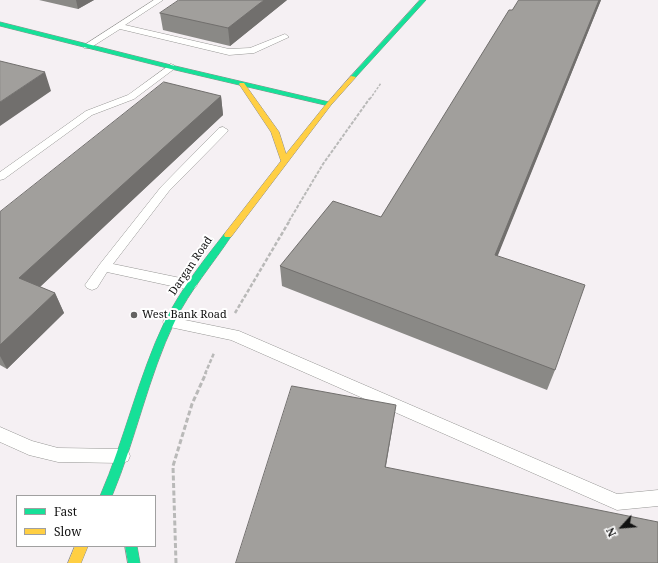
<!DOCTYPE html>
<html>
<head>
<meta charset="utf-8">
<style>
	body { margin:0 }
	#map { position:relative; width:658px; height:563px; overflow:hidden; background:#fdfcf7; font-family:"Noto Serif",serif }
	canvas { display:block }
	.legend { position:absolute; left:16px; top:495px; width:140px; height:52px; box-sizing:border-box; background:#fff; border:1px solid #a0a0a0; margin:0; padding:5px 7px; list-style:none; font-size:12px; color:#111 }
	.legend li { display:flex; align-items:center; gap:8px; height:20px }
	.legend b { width:20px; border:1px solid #a0a0a0 }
	.north { position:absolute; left:602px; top:507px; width:40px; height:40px; -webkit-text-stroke:3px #fff; paint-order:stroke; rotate:244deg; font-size:11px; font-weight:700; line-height:16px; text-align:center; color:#111 }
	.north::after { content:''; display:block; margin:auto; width:14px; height:18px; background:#111; clip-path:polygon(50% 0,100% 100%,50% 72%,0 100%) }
</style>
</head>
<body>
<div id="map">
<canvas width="658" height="563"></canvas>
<ul class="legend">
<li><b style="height:5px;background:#16e098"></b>Fast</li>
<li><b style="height:5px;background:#ffcf43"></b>Slow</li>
</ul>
<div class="north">N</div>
</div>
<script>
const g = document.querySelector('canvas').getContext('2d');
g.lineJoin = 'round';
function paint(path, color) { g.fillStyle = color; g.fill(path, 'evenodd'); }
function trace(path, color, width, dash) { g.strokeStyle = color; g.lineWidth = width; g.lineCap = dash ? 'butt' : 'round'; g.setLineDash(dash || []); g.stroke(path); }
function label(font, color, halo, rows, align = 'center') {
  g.font = font + ' "Noto Serif",serif'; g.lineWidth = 4; g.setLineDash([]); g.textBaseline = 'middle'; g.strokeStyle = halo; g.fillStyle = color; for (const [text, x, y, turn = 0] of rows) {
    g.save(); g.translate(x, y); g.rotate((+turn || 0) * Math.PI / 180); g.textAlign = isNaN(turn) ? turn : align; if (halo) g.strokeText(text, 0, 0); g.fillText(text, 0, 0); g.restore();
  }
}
paint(new Path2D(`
	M0,0H658V563H0ZM17,496H155V546H17Z`), '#f5f0f3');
const lane = new Path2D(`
	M154,0H163L125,25L229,49L250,48L285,34L289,37L254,53L229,55L120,29L90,48H84L83,46Z
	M171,64L174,65L175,67L174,69L134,99L92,115L4,179L0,180V172L86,111L128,95Z
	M223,127L228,130L227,132L169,191L113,264L190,280L195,282L197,285L195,288L190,290L107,272L97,288L92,290L87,288L85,285L100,264L161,187L219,128Z
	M170,317L239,331L617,494L658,490V506L617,510L231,340L165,326L163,322L165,318Z
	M0,427L32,441L58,448L122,449L128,451L130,456L128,461L122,463L58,462L29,455L0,442Z`);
const fast = new Path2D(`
	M420,0H426L355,78H351V76Z
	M0,22L171,65L329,102L332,104L329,106L171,69L0,26Z
	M228,232L232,235C213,264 190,290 175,321C148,377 136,439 112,496H100C125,439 138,377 165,321C181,289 203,261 225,233Z
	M125,546H137L140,563H128Z`);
const slow = new Path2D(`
	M351,76L356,77L331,105L231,237H225L224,235L225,233L281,161L271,132L239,84L240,83H244L279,132L286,154L327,103Z
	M75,546H88L81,563H68Z`);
trace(lane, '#979795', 1);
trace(fast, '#8e8d8b', 1);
trace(slow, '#8e8d8b', 1);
trace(new Path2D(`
	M370,99L381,83`), '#b9b9b8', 1.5, [2.5, 1.5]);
trace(new Path2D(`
	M289,221L323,164L370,98`), '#b9b9b8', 2, [3.5, 1.5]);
trace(new Path2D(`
	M235,313L290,220
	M205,374L214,353`), '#b9b9b8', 2.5, [4, 2]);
trace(new Path2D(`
	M176,563L173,466L192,404L206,373`), '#b9b9b8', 3, [5, 2.5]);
paint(lane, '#fffffe');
paint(fast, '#16e098');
paint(slow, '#ffcf43');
paint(new Path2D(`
	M39,0H94L78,9Z
	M287,0L230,46L163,30L160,13Z
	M601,0L497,256L555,370L547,390L282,286L280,266L381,217L512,10Z
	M221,96L223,115L40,287L55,293L64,313L7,369L0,365V212Z`), '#8a8986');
paint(new Path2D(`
	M76,0H94L78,9Z
	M264,0H287L230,46L228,28Z
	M599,0H601L490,275L495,255Z
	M45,72L51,91L0,126V102Z
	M221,96L223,115L28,298L19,278Z
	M55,293L64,313L7,369L0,356V345Z
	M396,405L393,424L383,484L385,467Z`), '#716f6d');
const building = new Path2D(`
	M179,0H264L228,28L160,13Z
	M519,0H599L495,255L585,285L555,370L280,266L333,201L381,217L509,10H512Z
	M0,61L45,72L0,102Z
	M164,82L221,96L19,278L55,293L0,345V212Z
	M292,386L396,405L385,467L658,522V563H236Z`);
paint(building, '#a19f9c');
trace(building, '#716f6d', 1);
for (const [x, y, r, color] of [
	[134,315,4,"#646362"]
]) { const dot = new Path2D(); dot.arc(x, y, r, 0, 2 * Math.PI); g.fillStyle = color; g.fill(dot); trace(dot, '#fff', 1.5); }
label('11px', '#111', '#fff', [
	["Dargan Road",191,266,-56]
]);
label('11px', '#111', '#fff', [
	["West Bank Road",142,315]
], 'left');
</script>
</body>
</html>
